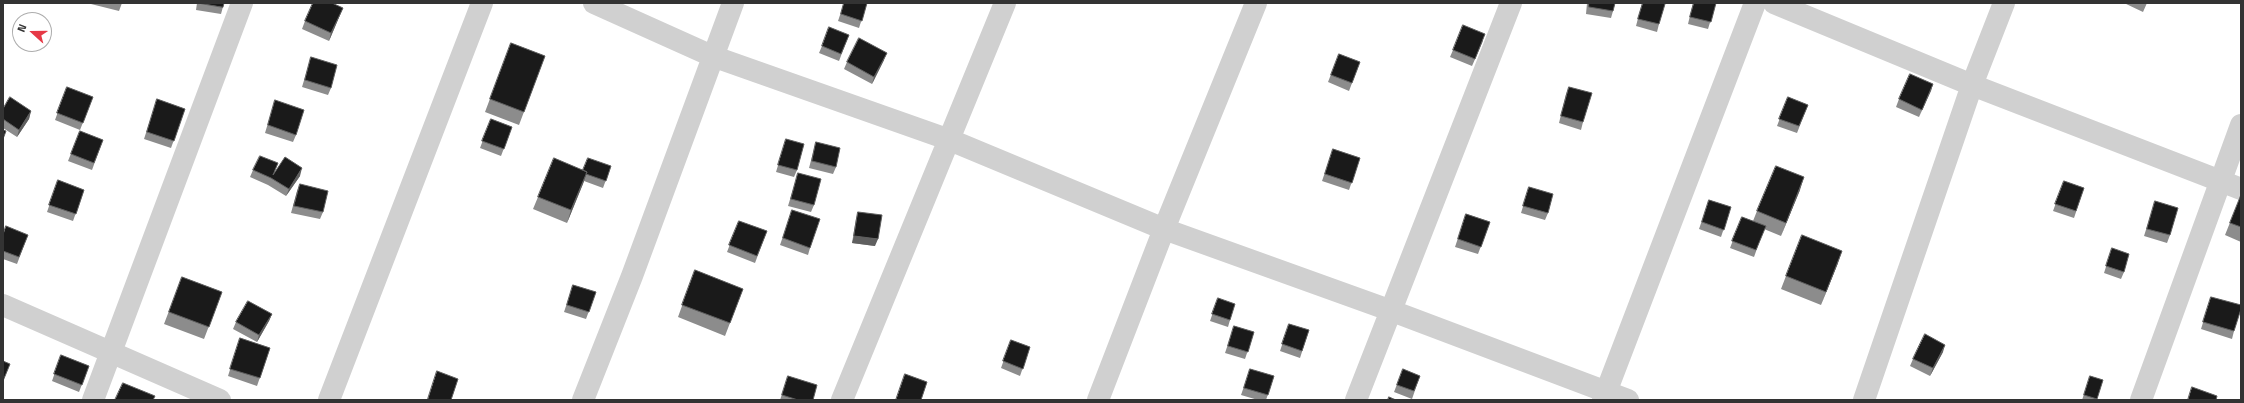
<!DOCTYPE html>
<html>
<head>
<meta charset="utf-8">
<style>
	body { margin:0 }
	#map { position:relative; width:2244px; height:403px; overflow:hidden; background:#fff; font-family:"Titillium Web",sans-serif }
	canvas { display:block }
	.frame { position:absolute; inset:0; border:4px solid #333; pointer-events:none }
	.north { position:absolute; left:12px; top:12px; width:40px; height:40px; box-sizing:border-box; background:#fff; border:1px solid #adadad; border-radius:50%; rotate:291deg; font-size:11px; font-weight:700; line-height:16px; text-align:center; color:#333 }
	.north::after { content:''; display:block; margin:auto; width:14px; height:18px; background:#e63946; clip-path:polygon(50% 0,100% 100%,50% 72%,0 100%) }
</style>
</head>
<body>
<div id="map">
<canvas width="2244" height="403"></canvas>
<div class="frame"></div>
<div class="north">N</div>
</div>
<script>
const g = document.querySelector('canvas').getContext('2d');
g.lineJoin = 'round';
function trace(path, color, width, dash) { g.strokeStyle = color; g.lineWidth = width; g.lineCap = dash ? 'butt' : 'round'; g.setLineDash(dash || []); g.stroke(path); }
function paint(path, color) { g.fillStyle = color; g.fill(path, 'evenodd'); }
trace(new Path2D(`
	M594,3L712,56L950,140L1164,229L1392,311L1628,400
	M1774,3L1972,85L2241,189
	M3,305L220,400
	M93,400L242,3
	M329,400L482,3
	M583,400L632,276L733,3
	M842,400L1005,3
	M1098,400L1164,229L1256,3
	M1356,400L1511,3
	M1603,400L1755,3
	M1864,400L1972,85L2004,3
	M2141,400L2241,125`), '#d0d0d0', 22);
paint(new Path2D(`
	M87,3H122L119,11Z
	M197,3H224L221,14L196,10Z
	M844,3H867L859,28L838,21Z
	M1587,3H1615L1613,11L1611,18L1586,14Z
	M1642,3H1663L1659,24L1657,32L1636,26Z
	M1693,3H1716L1708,29L1688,24Z
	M2124,3H2147L2143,12Z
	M343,8L329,41L302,29L305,21Z
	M849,35L839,61L819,53L822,46Z
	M1483,41L1472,66L1450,57L1453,50Z
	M511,43L545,56L519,125L485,112Z
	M1339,54L1360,62L1349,91L1328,82Z
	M311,57L331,88L328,95L302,87Z
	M884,60L872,84L844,69L847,62Z
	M1933,84L1919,117L1896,107L1899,99Z
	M67,87L93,97L80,130L55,120Z
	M1569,87L1583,122L1581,130L1559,123L1566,94Z
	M1788,97L1808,105L1797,133L1777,126Z
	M157,99L185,109L171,148L144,139Z
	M275,100L296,135L293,142L265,133Z
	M3,109L31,111L29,119L17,137L3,128Z
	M491,119L512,127L501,156L480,148Z
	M80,131L103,140L92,170L68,161Z
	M786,139L797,170L794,177L776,172Z
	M816,142L836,167L833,174L809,168L814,149Z
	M1333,149L1360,158L1349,190L1322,181Z
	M611,166L603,188L584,181L567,223L533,209L538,197L583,170Z
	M253,170L274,173L300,176L286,196L268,185L250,177Z
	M798,173L814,205L811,212L788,206Z
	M58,180L84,190L73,221L47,212Z
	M2064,181L2084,188L2074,218L2053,211Z
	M300,184L323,212L320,219L291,213L297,191Z
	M1529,187L1548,213L1545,220L1521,213Z
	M1800,190L1781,236L1764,229L1754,257L1730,248L1742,217L1753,221L1757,211Z
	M2241,195V242L2225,235Z
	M1709,200L1731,207L1721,237L1699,229Z
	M2155,201L2170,235L2167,243L2144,236Z
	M792,210L810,248L808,255L780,245Z
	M858,212L875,246L852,243L856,219Z
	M1466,214L1490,222L1478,254L1455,247Z
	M739,221L767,231L755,263L727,252Z
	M3,235H28L17,264L3,259Z
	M2112,248L2124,272L2121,279L2104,273Z
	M1838,263L1821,305L1781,289L1786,276Z
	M695,270L743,289L725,336L678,317Z
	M182,277L222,292L204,339L164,324Z
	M573,285L596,292L586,319L564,312Z
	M2211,297L2234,331L2232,339L2201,329Z
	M1218,298L1230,320L1228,327L1210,321Z
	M272,314L269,321L257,342L233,329L236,322Z
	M1289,324L1309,330L1300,358L1280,351Z
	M1234,326L1254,332L1245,359L1225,353Z
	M240,338L270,348L257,386L228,376Z
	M1011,340L1030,347L1020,376L1001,368Z
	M1943,352L1930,376L1910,366L1913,359Z
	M61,355L89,366L79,392L52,381Z
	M1250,369L1274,376L1266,400H1258L1241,395Z
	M1403,369L1420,376L1412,399L1394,392Z
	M788,376L813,400H780Z
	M2090,376L2103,380L2096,400H2082Z`), '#8c8c8c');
paint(new Path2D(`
	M343,8L340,15L329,41L331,33Z
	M887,53L884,60L872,84L874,77Z
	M1933,84L1931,91L1919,117L1922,110Z
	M31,111L29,119L17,137L19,130Z
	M302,168L300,176L286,196L289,189Z
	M587,172L583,184L567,223L571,210Z
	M1804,177L1800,190L1781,236L1786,223Z
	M854,236L878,239L875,246L852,243Z
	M1842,251L1838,263L1821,305L1826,292Z
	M272,314L269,321L257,342L259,335Z
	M1945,345L1943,352L1930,376L1933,368Z`), '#5f5f5f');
const building = new Path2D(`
	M198,3H224L223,7Z
	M313,3H332L343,8L331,33L305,21Z
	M844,3H867L862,21L841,14Z
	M1589,3H1615L1613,11L1589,7Z
	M1643,3H1663L1665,4L1659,24L1638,19Z
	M1694,3H1716L1711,22L1690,17Z
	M1463,25L1485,34L1475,59L1453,50Z
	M829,27L849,35L841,54L822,46Z
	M859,38L887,53L874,77L847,62Z
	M511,43L545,56L524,112L490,99Z
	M1339,54L1360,62L1352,83L1331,75Z
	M311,57L337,65L331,88L305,80Z
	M1910,74L1933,84L1922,110L1899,99Z
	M67,87L93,97L83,123L57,113Z
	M1569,87L1592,93L1583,122L1561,116Z
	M10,97L31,111L19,130L3,119V109Z
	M1788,97L1808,105L1799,126L1779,119Z
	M157,99L185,109L174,141L147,132Z
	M275,100L304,110L296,135L268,125Z
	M491,119L512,127L504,149L482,141Z
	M3,130L6,131L3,139Z
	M80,131L103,140L94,163L71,154Z
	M786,139L804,144L797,170L778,165Z
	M816,142L840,148L836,167L812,161Z
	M1333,149L1360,158L1352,183L1325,174Z
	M260,156L278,163L273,175L285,157L302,168L289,189L271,178L253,170Z
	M554,158L587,172L571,210L538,197Z
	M588,158L611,166L606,181L586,174L587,172L583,170Z
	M1776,166L1804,177L1786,223L1757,211Z
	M798,173L821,179L814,205L791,199Z
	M58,180L84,190L76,214L49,205Z
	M2064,181L2084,188L2076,211L2055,204Z
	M300,184L328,191L323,212L294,206Z
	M1529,187L1553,194L1548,213L1523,206Z
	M2241,195V227L2230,223Z
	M1709,200L1731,207L1724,230L1702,222Z
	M2155,201L2178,208L2170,235L2147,229Z
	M792,210L820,219L810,248L783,238Z
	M858,212L882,215L878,239L854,236Z
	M1466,214L1490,222L1481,247L1458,239Z
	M1742,217L1766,226L1756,250L1732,241Z
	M739,221L767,231L757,256L729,245Z
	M6,226L28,235L19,257L3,251V235Z
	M1802,235L1842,251L1826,292L1786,276Z
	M2112,248L2129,254L2124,272L2106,266Z
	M695,270L743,289L730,323L682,305Z
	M182,277L222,292L209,327L169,312Z
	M573,285L596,292L589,312L567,305Z
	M2211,297L2241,305V309L2234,331L2203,322Z
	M1218,298L1235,304L1230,320L1212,314Z
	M248,301L272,314L259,335L236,322Z
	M1289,324L1309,330L1302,351L1282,344Z
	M1234,326L1254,332L1248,352L1228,346Z
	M1925,334L1945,345L1933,368L1913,359Z
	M240,338L270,348L260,378L230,369Z
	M1011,340L1030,347L1023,369L1003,361Z
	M61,355L89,366L82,385L54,374Z
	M3,361L10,364L3,381Z
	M1250,369L1274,376L1268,395L1244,388Z
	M1403,369L1420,376L1414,391L1397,385Z
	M437,371L458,379L451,400H430L428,399Z
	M905,374L927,382L921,400H896Z
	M788,376L817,385L813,400H798L782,395Z
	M2090,376L2103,380L2097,399L2084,395Z
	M123,383L155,396L153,400H115Z
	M2192,387L2217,396L2216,400H2188Z
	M1389,397L1396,400H1388Z`);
paint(building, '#1a1a1a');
trace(building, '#5f5f5f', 1);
</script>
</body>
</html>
